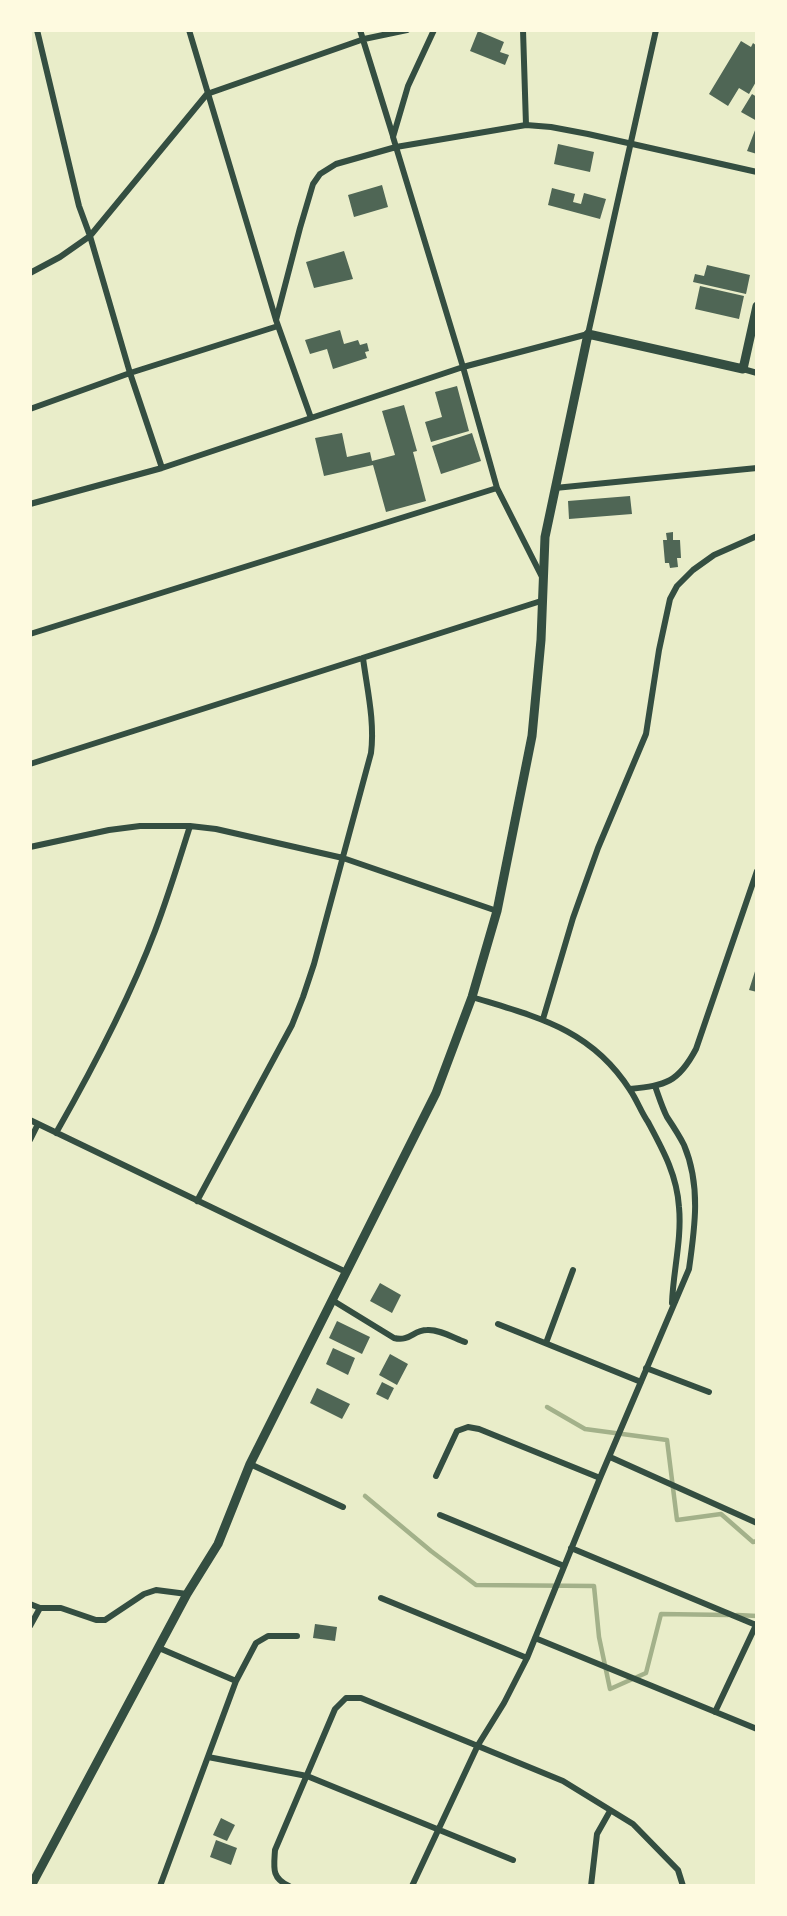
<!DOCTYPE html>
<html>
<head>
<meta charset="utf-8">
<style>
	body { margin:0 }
	#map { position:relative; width:787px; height:1916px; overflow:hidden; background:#e9edc9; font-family:"Fira Sans Condensed",sans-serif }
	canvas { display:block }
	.frame { position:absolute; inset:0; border:32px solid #fefae0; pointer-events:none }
</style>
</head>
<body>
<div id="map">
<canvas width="787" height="1916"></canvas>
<div class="frame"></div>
</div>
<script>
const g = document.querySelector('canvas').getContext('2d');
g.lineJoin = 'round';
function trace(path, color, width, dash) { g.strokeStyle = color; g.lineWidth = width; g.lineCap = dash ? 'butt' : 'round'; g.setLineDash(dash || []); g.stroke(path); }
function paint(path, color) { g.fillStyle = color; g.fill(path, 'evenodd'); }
trace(new Path2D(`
	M547,1407L585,1429L667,1440L677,1520L721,1514L753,1542L757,1541
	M365,1496L431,1551L476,1585L594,1586L599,1637L610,1689L646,1673L661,1614L728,1615
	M737,1615L757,1616`), '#a3b18a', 4.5);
paint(new Path2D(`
	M478,31L504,42L500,52L509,55L505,65L470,51Z
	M741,41L751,47L753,43L757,46V80L749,94L739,88L728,106L709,94Z
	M752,94L757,97V121L741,112Z
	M757,125V154L747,151Z
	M558,144L594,152L590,172L554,164Z
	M382,185L388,207L354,217L348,195Z
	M552,188L575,194L573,202L581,204L584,193L606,199L600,219L548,205Z
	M344,251L353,279L314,288L306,262Z
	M707,265L750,275L746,294L693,282L695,274L704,276Z
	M700,286L744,296L739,319L695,309Z
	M340,330L344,344L358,340L360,345L367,343L369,351L365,352L367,358L333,369L327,349L310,354L305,340Z
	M457,386L469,431L431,442L425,422L442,417L435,392Z
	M404,405L417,451L413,452L426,501L386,512L373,465L324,476L315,438L342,433L347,457L370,452L372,461L395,455L382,411Z
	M472,433L481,461L441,474L432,446Z
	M630,496L632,514L569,519L568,501Z
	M673,532V540H680L681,558H677L678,567L670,568L669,563H665L663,540H667L666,533Z
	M757,965V992L749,990Z
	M380,1283L401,1295L392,1313L370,1301Z
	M337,1321L370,1337L362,1354L329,1338Z
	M333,1348L355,1358L348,1375L326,1364Z
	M390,1354L408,1364L397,1385L379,1375Z
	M382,1382L394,1388L388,1400L376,1394Z
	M317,1388L350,1404L342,1419L310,1403Z
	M315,1624L337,1627L335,1641L313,1638Z
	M221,1818L235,1825L227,1841L213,1835Z
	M216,1840L237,1848L231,1865L210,1857Z`), '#4f6655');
trace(new Path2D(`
	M37,30L79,206L90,236L130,373L162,468
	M189,30L276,320L311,418
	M360,30L393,136
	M434,30L408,86L393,137L463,367L497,488L542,577
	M523,30L526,125
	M30,273L60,257L90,236L207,94L364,39L407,30
	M276,320L300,228L313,184L320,174L336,164L396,147L526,125L551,127L588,134L757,172
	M743,369L757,373
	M30,409L130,373L278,326
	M555,488L757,468
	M30,504L162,468L463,367L588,334L656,30
	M30,634L497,488
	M30,764L541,601
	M30,847L109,830L140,826H190L216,829L343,858L497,911
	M472,997C537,1017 591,1029 630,1090C637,1100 641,1112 648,1122C663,1150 677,1175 679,1207C682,1239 673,1272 672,1303
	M543,1019L573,918L598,848L646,734L659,650L670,599L677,586L693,570L714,555L757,536
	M630,1089C666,1085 678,1083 696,1049L757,871
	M30,1120L346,1272
	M56,1133C93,1068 129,1000 155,931C168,897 179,861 190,826
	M30,1140L38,1124
	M197,1201L292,1025L303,997L314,964L371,753C375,721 367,689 363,658
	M332,1300L394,1338C410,1342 413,1330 427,1330C439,1329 454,1338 465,1342
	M498,1324L641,1382
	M546,1343L573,1270
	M646,1368L709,1392
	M610,1457L757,1523
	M250,1464L343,1507
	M436,1476L457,1431L468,1427L479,1429L600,1478
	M440,1515L564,1566
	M571,1548L756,1625
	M381,1598L527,1658
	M30,1604L40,1608H61L96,1620H105L144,1594L156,1590L187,1594
	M30,1626L40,1608
	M535,1638L757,1729
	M159,1648L236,1681
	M715,1712L757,1623
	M208,1757L307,1776L513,1860
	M160,1886L236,1681L256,1643L268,1636H297
	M289,1886C271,1878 274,1867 275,1850L335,1709L346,1698H361L563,1781L633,1824L678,1870L683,1886
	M412,1886L478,1745L504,1703L527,1658L600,1478L689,1269C695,1227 701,1185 684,1145C679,1135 673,1126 667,1117C662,1107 659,1097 655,1086
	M591,1886L597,1834L610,1811`), '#344e41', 6);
trace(new Path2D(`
	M31,1886L187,1594L218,1544L250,1464L436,1093L472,997L497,911L532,736L541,640L545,537L588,334L743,369L757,306`), '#344e41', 9);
</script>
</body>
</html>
